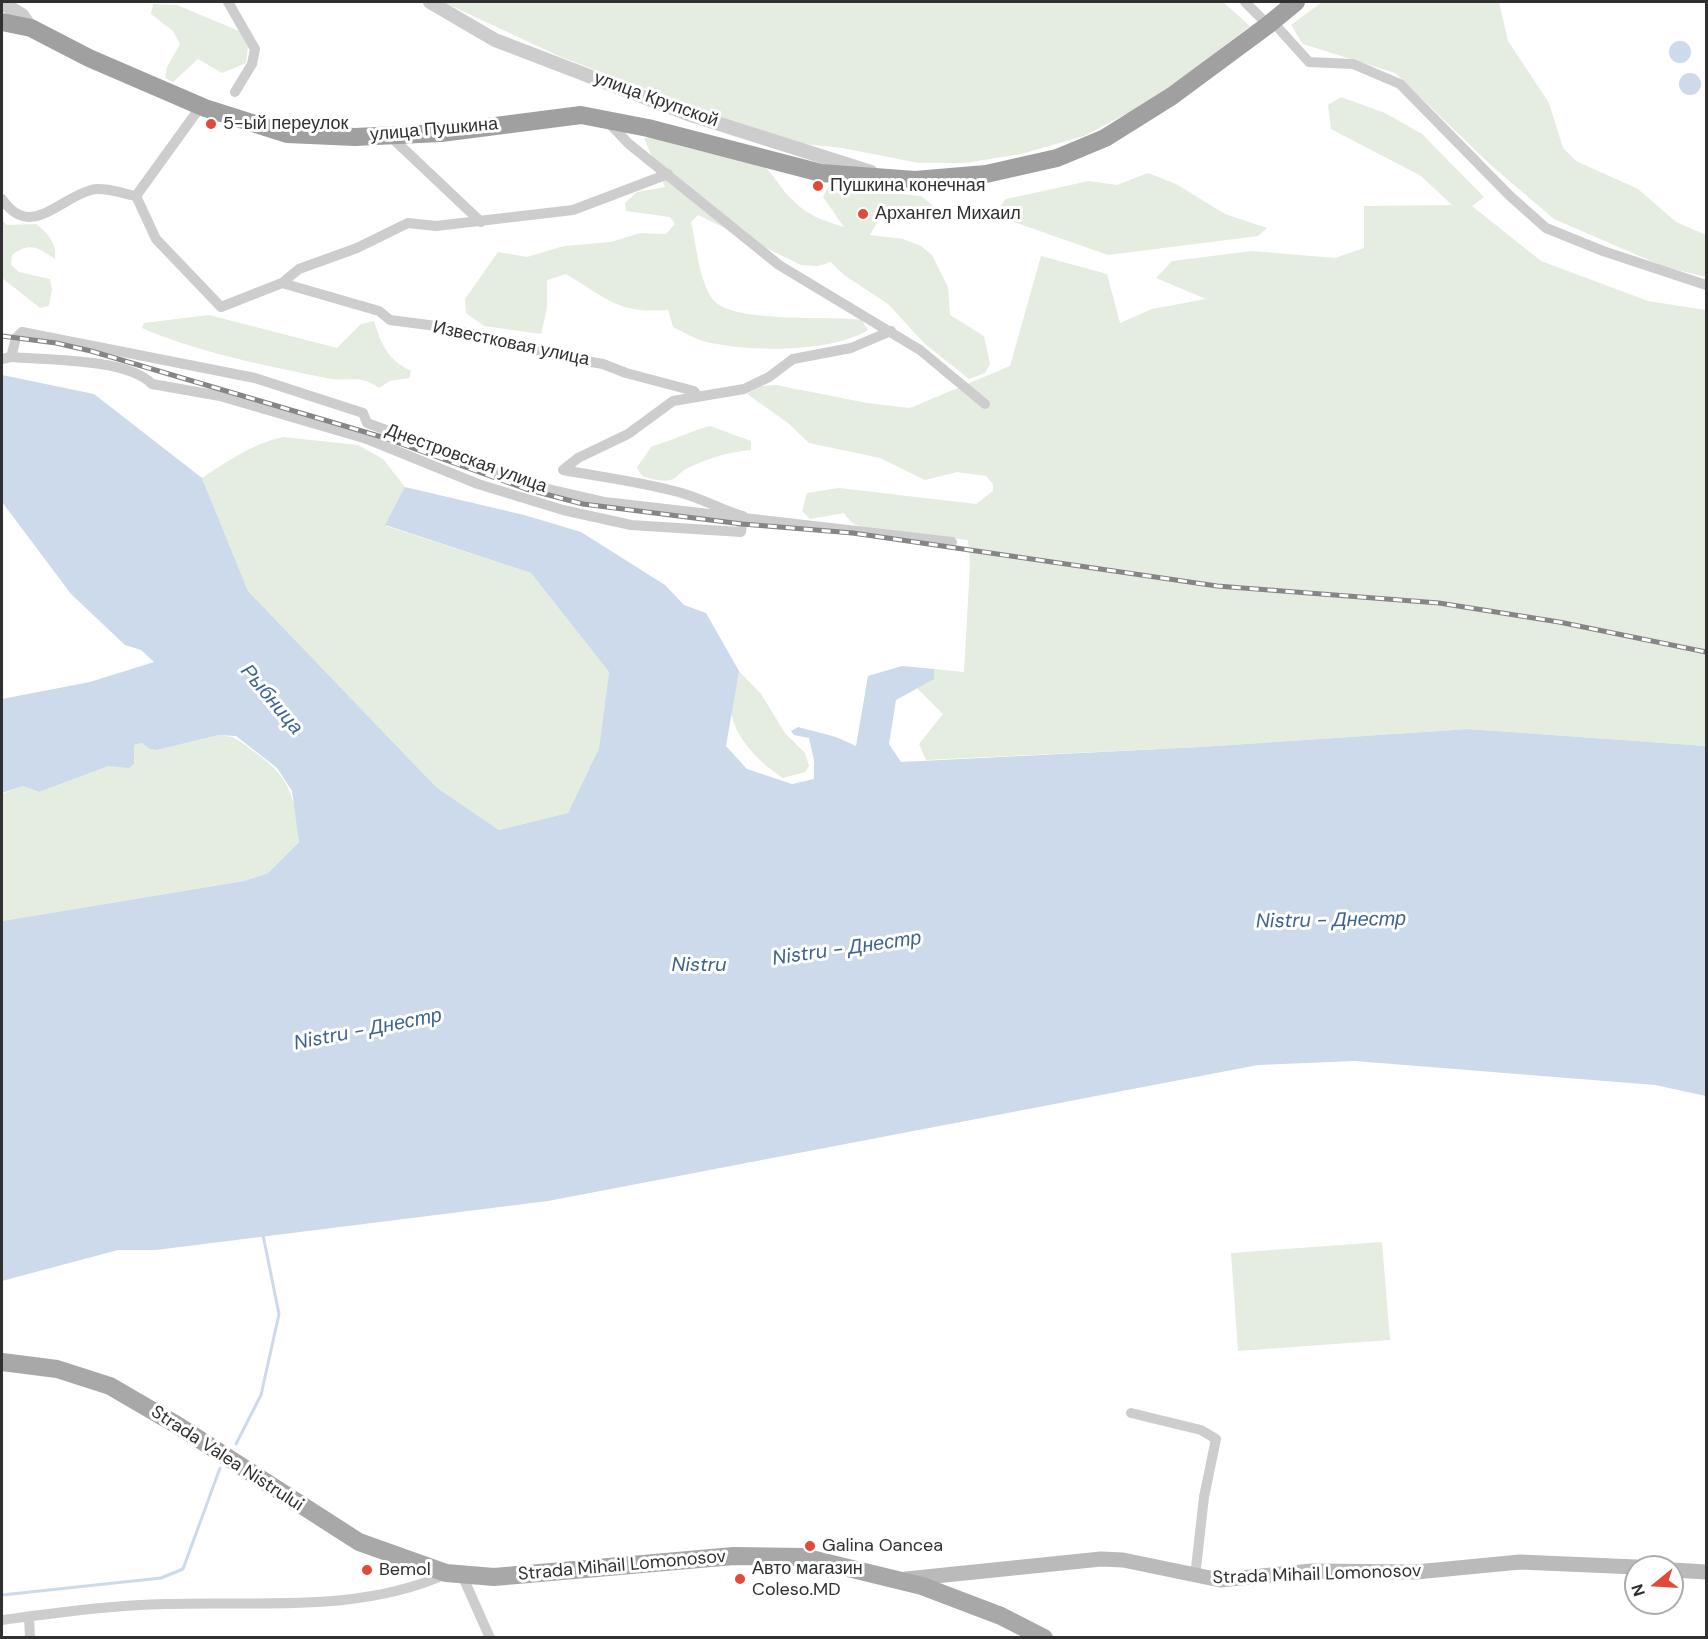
<!DOCTYPE html>
<html>
<head>
<meta charset="utf-8">
<style>
	body { margin:0 }
	#map { position:relative; width:1708px; height:1639px; overflow:hidden; background:#fff; font-family:"DM Sans",sans-serif }
	canvas { display:block }
	.frame { position:absolute; inset:0; border:3px solid #303030; pointer-events:none }
	.north { position:absolute; left:1624px; top:1555px; width:60px; height:60px; box-sizing:border-box; background:#fff; border:2px solid #acacac; border-radius:50%; rotate:252deg; font-size:16px; font-weight:700; line-height:24px; text-align:center; color:#303030 }
	.north::after { content:''; display:block; margin:auto; width:21px; height:27px; background:#e14938; clip-path:polygon(50% 0,100% 100%,50% 72%,0 100%) }
</style>
</head>
<body>
<div id="map">
<canvas width="1708" height="1639"></canvas>
<div class="frame"></div>
<div class="north">N</div>
</div>
<script>
const g = document.querySelector('canvas').getContext('2d');
g.lineJoin = 'round';
function paint(path, color) { g.fillStyle = color; g.fill(path, 'evenodd'); }
function trace(path, color, width, dash) { g.strokeStyle = color; g.lineWidth = width; g.lineCap = dash ? 'butt' : 'round'; g.setLineDash(dash || []); g.stroke(path); }
function label(font, color, halo, rows, align = 'center') {
  g.font = font + ' "DM Sans",sans-serif'; g.lineWidth = 6; g.setLineDash([]); g.textBaseline = 'middle'; g.strokeStyle = halo; g.fillStyle = color; for (const [text, x, y, turn = 0] of rows) {
    g.save(); g.translate(x, y); g.rotate((+turn || 0) * Math.PI / 180); g.textAlign = isNaN(turn) ? turn : align; if (halo) g.strokeText(text, 0, 0); g.fillText(text, 0, 0); g.restore();
  }
}
paint(new Path2D(`
	M443,2H1223L1250,26L1158,97L1084,136L1021,154L965,163H919L842,148L786,142L561,57Z
	M1322,2H1499L1508,41L1549,103L1563,148L1576,161L1638,189L1676,222L1706,235V277L1665,267L1554,219L1492,166L1395,73L1303,44L1291,25Z
	M153,4L177,5L239,31L248,47L246,63L222,73L198,59L173,82L165,78L167,67L180,44L173,31L151,14Z
	M1341,97L1385,113L1422,134L1484,197L1472,206L1541,261L1648,301L1706,310V746L1468,729L1201,747L926,760L919,744L943,714L916,687L933,679L934,669L964,672L970,565L968,540L861,527L852,523L844,513L810,519L802,511L807,493L839,488L976,504L993,491V484L986,476L957,472L925,480L880,458L809,443L788,423L747,394L761,386L776,385L867,403L910,408L1010,366L1041,256L1107,274L1120,323L1152,309L1206,299L1156,278L1172,261L1252,251L1335,258L1364,248V206L1452,205L1421,176L1331,129L1328,105Z
	M654,137L683,147L763,166C772,173 777,182 784,191C803,213 817,219 844,227L823,197L828,187L921,196L936,208L935,217L911,221L879,219L870,235L903,239L921,246L932,255L948,287L950,315L984,336L990,364L985,373L969,379L924,343L888,304L844,275L831,262L818,266L801,265L698,215L691,222C697,247 698,275 711,297C726,325 833,315 862,320L868,330C831,353 750,352 707,342C696,340 684,332 673,327L668,310C618,314 606,298 566,274L547,280V308L541,334L484,326L466,313L465,299L498,252L527,257L564,246L611,242L640,233L666,234L675,224L670,217L626,211L625,203L637,192L665,187L644,138Z
	M1148,173L1176,184L1225,214L1267,228L1258,236L1108,255L994,215L1006,199L1089,181L1117,185Z
	M2,220L7,225L36,224C48,233 57,244 55,259C37,247 30,242 12,255L11,265L19,272L50,279L52,289L49,306L40,308L2,278Z
	M209,315L337,348L361,324L374,321C382,346 387,359 411,371L409,378L390,381L379,388C359,373 348,383 326,378C268,366 196,352 142,328L144,323Z
	M710,426L751,441V450C727,452 706,459 684,470C681,472 677,477 673,479C664,483 649,479 641,475L637,467L652,446C672,441 690,431 710,426Z
	M283,437L358,445L383,459L405,487L386,526L531,573L609,672L599,748L568,813L499,830L436,787L248,591L202,478C228,461 252,444 283,437Z
	M739,671L761,694L785,733L805,753L809,766L805,772L783,778C762,764 739,743 732,717C729,705 736,684 739,671Z
	M219,735C237,736 242,743 256,753C292,779 295,799 299,842L268,873L244,881L2,921V794L23,786L39,792L109,766L134,763V745L142,743L150,749L157,750Z
	M1382,1242L1390,1340L1238,1351L1231,1253Z`), '#e4eddf');
paint(new Path2D(`
	M1669 52a11 11 0 1 1 22 0a11 11 0 1 1-22 0Z
	M1679 84a11 11 0 1 1 22 0a11 11 0 1 1-22 0Z
	M2,375L94,394L202,478L248,591L436,787L499,830L568,813L599,748L609,672L531,573L385,525L405,487L524,515L581,532L665,585L684,605L706,613L739,671L726,746L747,769L792,784L814,779V760L809,738L794,735L791,731L798,727L836,737L856,746L868,676L902,666L934,669V679L896,700L889,744L901,762L1201,747L1468,729L1706,746V1096L1655,1085L1355,1061L1258,1065L548,1201L156,1250H118L2,1281V921L244,881L268,873L299,842L292,791L277,768L236,736L219,735L157,750L150,749L142,743L134,745V764L129,768L109,766L39,792L23,786L2,793V699L90,682L154,662L141,650L125,645L71,594L2,502Z`), '#ccdaec');
trace(new Path2D(`
	M236,1444L261,1395L279,1314L263,1235
	M2,1595L161,1578L183,1569L220,1468`), '#ccdaec', 3);
trace(new Path2D(`
	M228,2L255,49L252,64L235,92
	M1245,2L1268,25
	M1272,21L1309,62L1353,64L1400,84L1510,196L1546,228L1603,251L1706,285
	M608,122L629,144L779,265L920,350L985,404
	M390,136L481,222
	M136,196L156,239L221,307L282,283L379,311L390,320L444,327L563,357L603,364L626,373L694,391L698,397
	M2,199C30,240 58,199 91,190C102,186 124,194 136,196L201,106
	M282,283L299,269L357,248L408,223L436,226L573,210L668,174
	M11,357L16,338L22,332L255,378L363,413L367,423L544,488L605,502L952,542
	M2,359L11,357C46,360 127,358 152,384L220,396L367,439L478,484L563,510L631,525L741,532L743,516C721,510 702,498 678,492C641,482 601,477 563,470L578,458L628,434L673,401L744,389L769,377L793,359L851,348L891,331
	M1131,1413L1201,1430L1216,1439L1204,1497L1195,1577
	M462,1575L490,1638
	M29,1617L30,1638
	M2,1620C56,1613 111,1605 166,1604C259,1601 360,1613 446,1574`), '#cdcdcd', 10);
trace(new Path2D(`
	M430,2L495,40L688,114L871,172
	M2,3L22,15L31,28`), '#cdcdcd', 14);
trace(new Path2D(`
	M1672,1570L1706,1572
	M906,1579L1101,1559L1123,1560L1220,1580L1312,1571L1416,1572L1520,1562L1636,1567`), '#bababa', 15);
trace(new Path2D(`
	M2,1362L57,1369L110,1386L177,1425L359,1542L446,1573L494,1577L734,1556L803,1557L922,1586L1001,1616L1044,1638`), '#a8a8a8', 18);
trace(new Path2D(`
	M2,22L31,28L89,58L205,108L287,134L355,137L441,133L581,115L648,128L821,173L915,180L986,174L1057,158L1105,138L1172,96L1268,25L1296,2`), '#a0a0a0', 18);
const rail = new Path2D(`
	M2,336L56,343L91,351L382,437L526,489L583,504L742,524L853,533L1217,586L1439,603L1559,622L1706,652`);
trace(rail, '#858585', 5);
trace(rail, '#fff', 3, [9]);
for (const [x, y, r, color] of [
	[211,124,6,"#e14938"],
	[818,186,6,"#e14938"],
	[863,214,6,"#e14938"],
	[810,1546,6,"#e14938"],
	[367,1570,6,"#e14938"],
	[740,1579,6,"#e14938"]
]) { const dot = new Path2D(); dot.arc(x, y, r, 0, 2 * Math.PI); g.fillStyle = color; g.fill(dot); trace(dot, '#fff', 2); }
label('18px', '#303030', '#fff', [
	["улица Крупской",656,100,20],
	["улица Пушкина",434,130,-5],
	["Известковая улица",511,344,12],
	["Днестровская улица",466,459,20],
	["Strada Valea Nistrului",227,1459,33],
	["Strada Mihail Lomonosov",622,1566,-5],
	["Strada Mihail Lomonosov",1317,1575,-2]
]);
label('18px', '#303030', '#fff', [
	["5-ый переулок",223,124],
	["Пушкина конечная",830,186],
	["Архангел Михаил",875,214],
	["Galina Oancea",822,1546],
	["Авто магазин",752,1569],
	["Coleso.MD",752,1590],
	["Bemol",379,1570]
], 'left');
label('italic 20px', '#3f6391', '#fff', [
	["Рыбница",271,700,50],
	["Nistru - Днестр",1331,921,-1],
	["Nistru - Днестр",847,949,-8],
	["Nistru",699,966],
	["Nistru - Днестр",368,1030,-11]
]);
</script>
</body>
</html>
